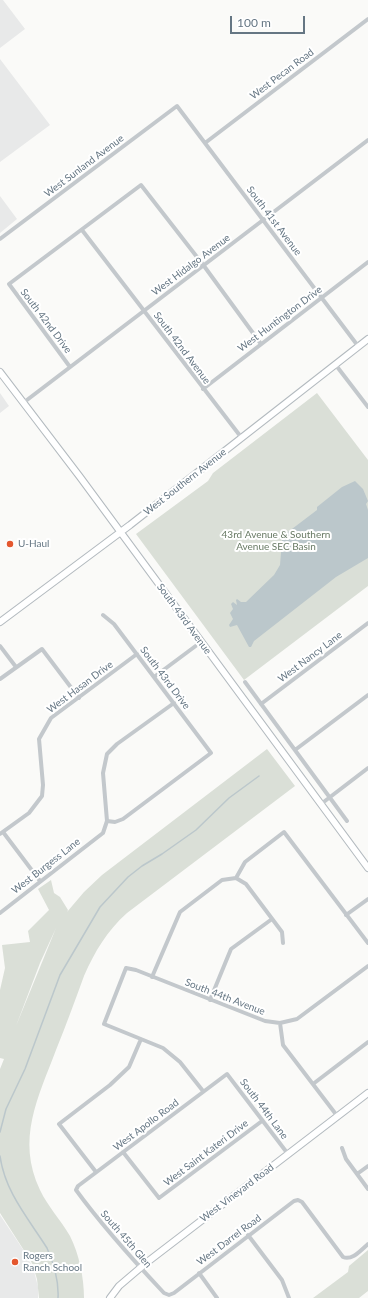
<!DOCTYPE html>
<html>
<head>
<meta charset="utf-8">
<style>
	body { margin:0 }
	#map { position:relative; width:368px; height:1298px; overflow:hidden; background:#fafaf8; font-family:Lato,sans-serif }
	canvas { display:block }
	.scale { position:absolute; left:230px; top:16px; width:75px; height:18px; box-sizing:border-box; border:2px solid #657683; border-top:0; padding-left:5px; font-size:12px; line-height:14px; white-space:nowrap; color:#657683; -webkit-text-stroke:3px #fff; paint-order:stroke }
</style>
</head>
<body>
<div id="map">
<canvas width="368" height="1298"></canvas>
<div class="scale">100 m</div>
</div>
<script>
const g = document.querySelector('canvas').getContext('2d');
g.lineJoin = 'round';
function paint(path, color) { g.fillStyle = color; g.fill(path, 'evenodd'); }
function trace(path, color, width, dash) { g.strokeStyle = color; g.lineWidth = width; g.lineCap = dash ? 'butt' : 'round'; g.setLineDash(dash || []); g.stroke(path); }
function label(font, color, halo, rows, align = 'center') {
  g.font = font + ' Lato,sans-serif'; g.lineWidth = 4; g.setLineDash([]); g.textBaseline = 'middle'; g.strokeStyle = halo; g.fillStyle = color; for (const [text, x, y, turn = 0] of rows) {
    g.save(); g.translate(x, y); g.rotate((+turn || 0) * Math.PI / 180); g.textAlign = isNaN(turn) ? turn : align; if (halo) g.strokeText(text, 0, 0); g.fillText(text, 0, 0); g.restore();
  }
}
paint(new Path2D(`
	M0,0H3L25,29L0,48Z
	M0,59L50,125L0,162Z
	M0,196L17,219L0,233Z
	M0,393L9,406L0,413Z
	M0,1215L26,1254L34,1271L38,1287V1298H0Z`), '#e8e9e9');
paint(new Path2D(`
	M317,393L368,460V586L244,680L136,534L208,481L213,473Z
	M267,749L295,786L127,913C107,931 95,951 84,976C75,1001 66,1025 56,1050C38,1098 16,1139 40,1190C48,1207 61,1220 70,1236C79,1254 84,1277 84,1298H39L37,1279L32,1263L0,1213V1069L4,1059L0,1058V990L5,968L2,945L30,942L28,931L49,910L38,889L51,880L54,893L60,897L68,910L67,912L84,892L102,875ZM56,928L16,1026L40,963Z
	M368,1250V1291L359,1298H313L348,1272L349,1266Z`), '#dadfd7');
paint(new Path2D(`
	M355,481L363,489L368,501L366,504L368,510V558L336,577L254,641L251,647H249L237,625L230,627L229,625L233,619L230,613L233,609L231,604L233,602L237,605L236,600L237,599L241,602H246L274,575L280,565L282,540L288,532L317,510V507L342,487Z`), '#bbc7cb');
trace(new Path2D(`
	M0,1132L6,1109L25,1069L60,975L100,907L128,877L142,866L162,854L196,830L229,798L259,776
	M0,1156C5,1192 28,1218 47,1248C54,1264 59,1281 58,1298`), '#bbc7cb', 1.5);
const secondary = new Path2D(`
	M0,372L80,477L368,868
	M0,622L130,525L368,339
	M110,1298L119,1286L146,1263L368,1093`);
trace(secondary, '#b3babf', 8);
trace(new Path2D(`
	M205,143L368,19
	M82,230L241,437
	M0,239L177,106L358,346
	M335,364L368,407
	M70,367L9,284L141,185L204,266L261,344
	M203,389L368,262
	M23,403L368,140
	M103,615L114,624L211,753L123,819L115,822L107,821
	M0,646L16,667
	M154,677L201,642
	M0,679L42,649L79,698
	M245,682L347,821
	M261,704L368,623
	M295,750L368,695
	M321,804L368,768
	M3,832L40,881
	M0,834L29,813L42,796L43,785L39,739L51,718L137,654
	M236,878L246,884L282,932L283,943
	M0,913L103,833L107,821L103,773L107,754L117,744L174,703
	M346,915L368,899
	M152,977L180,912L222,880L236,878L245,862L284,832L368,943
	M210,1000L231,949L272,919
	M280,1023L283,1045L338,1117
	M313,1084L368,1042
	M203,1091L180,1062L163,1048L104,1024L126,968L136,970L265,1021L280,1023L297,1019L368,966
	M342,1148L346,1159L368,1189
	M123,1152L159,1198L262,1121
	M288,1154L227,1074L78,1186L76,1190C103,1227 133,1260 164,1293L169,1295L174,1293L294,1201L298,1200L302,1202L343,1257C352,1261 361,1250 368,1244
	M96,1172L59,1124L110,1085L129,1067L141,1039
	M357,1174L368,1166
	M248,1235L282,1280L289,1298
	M199,1273L217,1298`), '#c3c8cc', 4);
trace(secondary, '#fff', 6);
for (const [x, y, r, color] of [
	[10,544,4,"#e4572e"],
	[15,1262,4,"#e4572e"]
]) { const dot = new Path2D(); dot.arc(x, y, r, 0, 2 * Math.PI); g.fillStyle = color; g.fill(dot); trace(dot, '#fff', 1.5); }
label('10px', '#657683', '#fff', [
	["West Pecan Road",282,74,-37],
	["West Sunland Avenue",84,166,-37],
	["South 41st Avenue",274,221,53],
	["West Hidalgo Avenue",191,265,-37],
	["West Huntington Drive",280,319,-37],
	["South 42nd Drive",46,321,53],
	["South 42nd Avenue",182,348,53],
	["West Southern Avenue",185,482,-38],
	["South 43rd Avenue",184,619,54],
	["West Nancy Lane",310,657,-37],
	["South 43rd Drive",165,678,53],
	["West Hasan Drive",80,687,-37],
	["West Burgess Lane",46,866,-38],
	["South 44th Avenue",225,997,21],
	["South 44th Lane",264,1109,53],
	["West Apollo Road",146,1125,-37],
	["West Saint Kateri Drive",206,1153,-37],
	["West Vineyard Road",237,1193,-37],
	["South 45th Glen",126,1239,49],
	["West Darrel Road",229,1240,-37]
]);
label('10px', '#687a64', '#fff', [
	["43rd Avenue & Southern",276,535],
	["Avenue SEC Basin",276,547]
]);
label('10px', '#657683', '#fff', [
	["U-Haul",18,544],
	["Rogers",23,1256],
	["Ranch School",23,1268]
], 'left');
</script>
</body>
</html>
